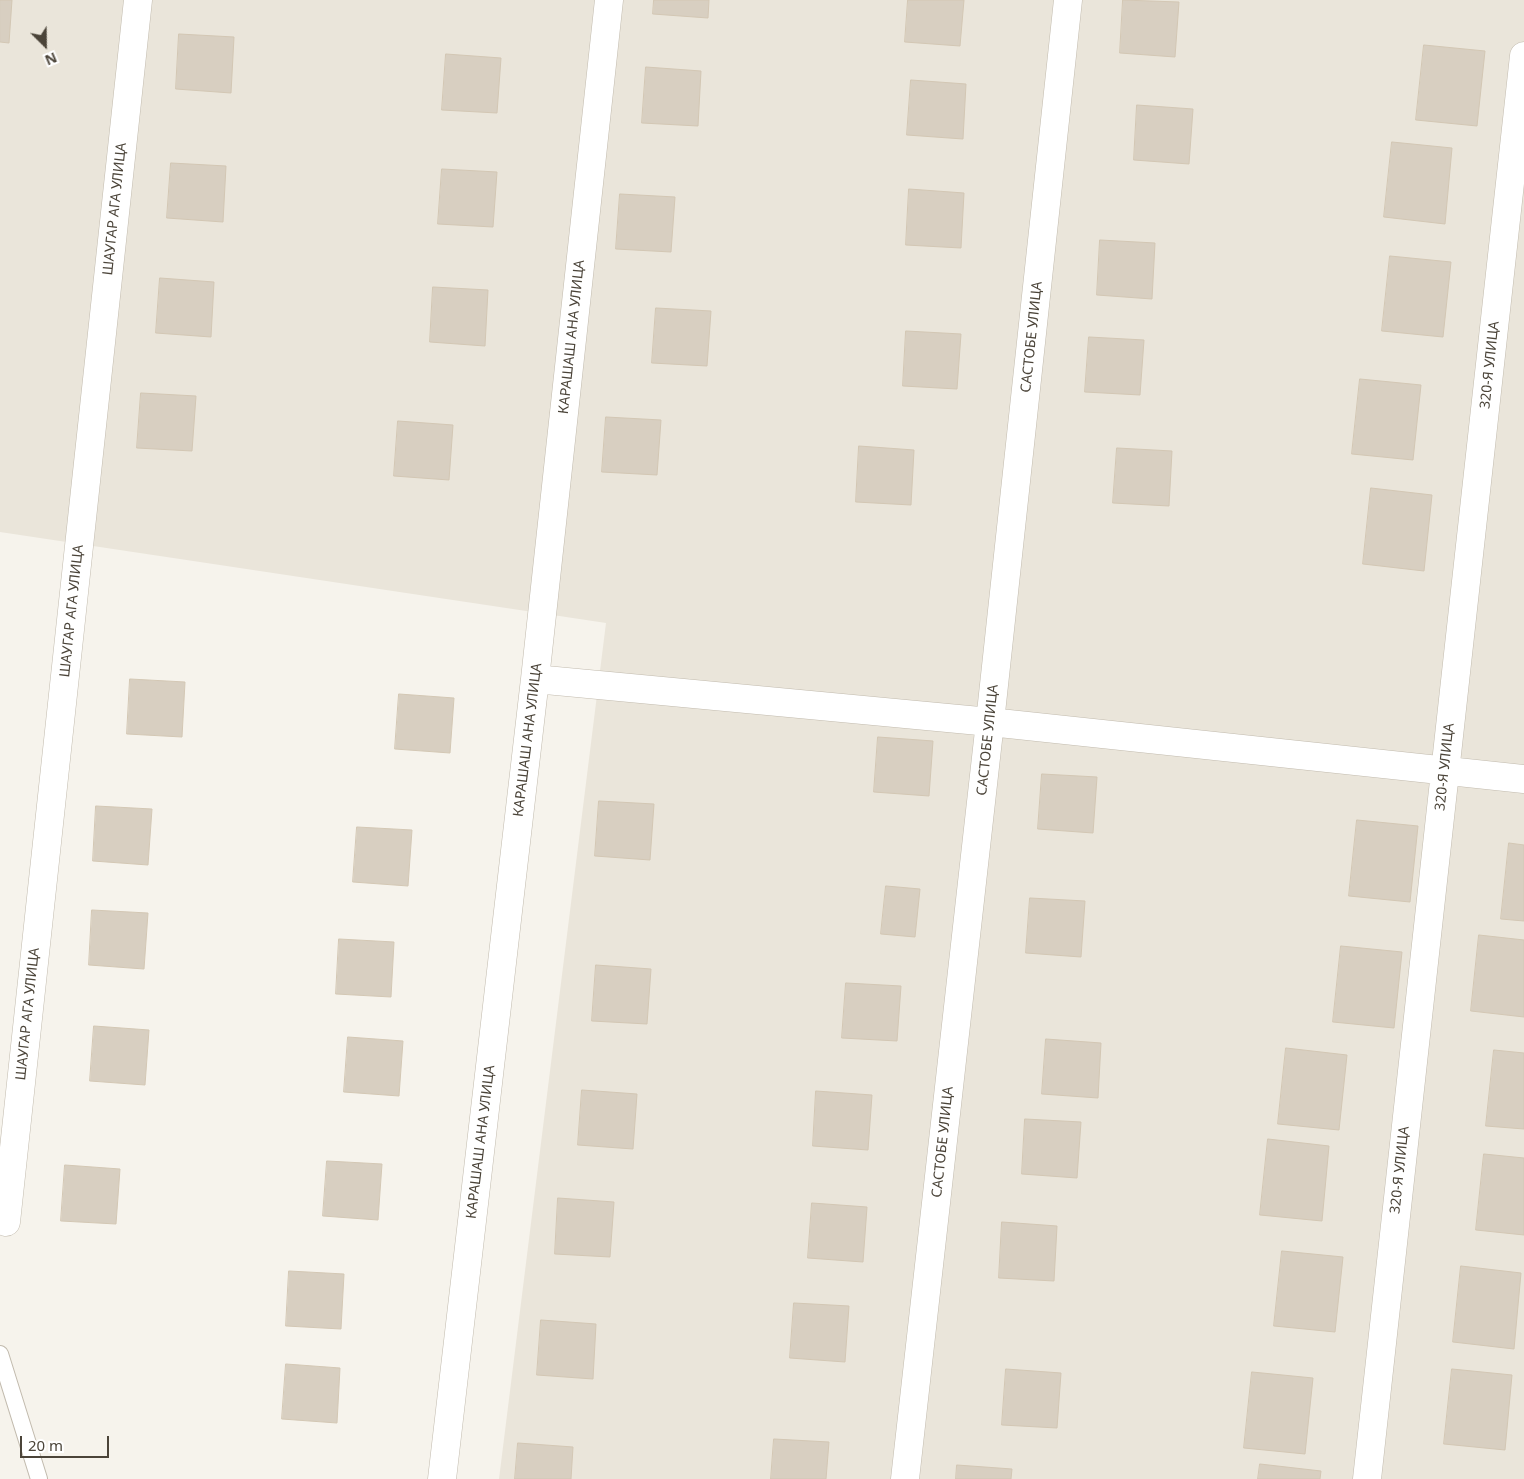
<!DOCTYPE html>
<html>
<head>
<meta charset="utf-8">
<style>
	body { margin:0 }
	#map { position:relative; width:1524px; height:1479px; overflow:hidden; background:#f6f3ec; font-family:"Noto Sans",sans-serif }
	canvas { display:block }
	.north { position:absolute; left:20px; top:20px; width:50px; height:50px; -webkit-text-stroke:4px #fff; paint-order:stroke; rotate:157deg; font-size:14px; font-weight:700; line-height:20px; text-align:center; color:#4b4439 }
	.north::after { content:''; display:block; margin:auto; width:18px; height:22px; background:#4b4439; clip-path:polygon(50% 0,100% 100%,50% 72%,0 100%) }
	.scale { position:absolute; left:20px; top:1436px; width:89px; height:22px; box-sizing:border-box; border:2px solid #4b4439; border-top:0; padding-left:6px; font-size:15px; line-height:18px; white-space:nowrap; color:#4b4439; -webkit-text-stroke:4px #fff; paint-order:stroke }
</style>
</head>
<body>
<div id="map">
<canvas width="1524" height="1479"></canvas>
<div class="north">N</div>
<div class="scale">20 m</div>
</div>
<script>
const g = document.querySelector('canvas').getContext('2d');
g.lineJoin = 'round';
function paint(path, color) { g.fillStyle = color; g.fill(path, 'evenodd'); }
function trace(path, color, width, dash) { g.strokeStyle = color; g.lineWidth = width; g.lineCap = dash ? 'butt' : 'round'; g.setLineDash(dash || []); g.stroke(path); }
function label(font, color, halo, rows, align = 'center') {
  g.font = font + ' "Noto Sans",sans-serif'; g.lineWidth = 5; g.setLineDash([]); g.textBaseline = 'middle'; g.strokeStyle = halo; g.fillStyle = color; for (const [text, x, y, turn = 0] of rows) {
    g.save(); g.translate(x, y); g.rotate((+turn || 0) * Math.PI / 180); g.textAlign = isNaN(turn) ? turn : align; if (halo) g.strokeText(text, 0, 0); g.fillText(text, 0, 0); g.restore();
  }
}
paint(new Path2D(`
	M0,0H1524V1479H499L606,623L0,532Z`), '#eae5da');
const building = new Path2D(`
	M0,0H12L9,43L0,42Z
	M654,0H709L708,18L653,14Z
	M908,0H964L960,46L905,42Z
	M1123,0L1179,2L1175,57L1120,53Z
	M179,34L234,37L231,93L176,89Z
	M1424,45L1485,51L1477,126L1416,120Z
	M446,54L501,58L497,113L442,110Z
	M646,67L701,71L698,126L642,123Z
	M911,80L966,84L963,139L907,135Z
	M1137,105L1193,109L1189,164L1134,160Z
	M1392,142L1452,148L1445,224L1384,217Z
	M171,163L226,166L223,222L167,218Z
	M442,169L497,172L493,227L438,224Z
	M909,189L964,193L961,248L906,245Z
	M620,194L675,197L671,252L616,249Z
	M1100,240L1155,243L1152,299L1097,295Z
	M1390,256L1451,262L1443,337L1382,331Z
	M160,278L214,282L211,337L156,333Z
	M433,287L488,290L485,346L430,342Z
	M656,308L711,311L707,366L652,363Z
	M906,331L961,334L957,389L903,386Z
	M1089,337L1144,340L1140,395L1085,392Z
	M1360,379L1421,385L1413,460L1352,454Z
	M141,393L196,396L192,451L137,448Z
	M606,417L661,420L657,475L602,472Z
	M398,421L453,425L449,480L394,476Z
	M859,446L914,450L911,505L856,502Z
	M1117,448L1172,451L1169,506L1113,503Z
	M1371,488L1432,495L1424,571L1363,564Z
	M130,679L185,682L182,737L127,734Z
	M399,694L454,698L450,753L395,749Z
	M878,737L933,741L929,796L874,792Z
	M1042,774L1097,777L1093,833L1038,829Z
	M599,801L654,804L650,860L595,856Z
	M96,806L152,809L148,865L93,861Z
	M1357,820L1418,826L1410,902L1349,896Z
	M357,827L412,830L408,886L353,882Z
	M1509,843L1524,845V921L1501,919Z
	M886,886L920,889L915,937L881,934Z
	M1030,898L1085,901L1081,957L1026,953Z
	M92,910L148,913L144,969L89,965Z
	M1479,935L1524,940V1017L1471,1011Z
	M339,939L394,942L391,997L336,994Z
	M1341,946L1402,952L1394,1028L1333,1022Z
	M596,965L651,969L647,1024L592,1021Z
	M846,983L901,986L897,1041L842,1038Z
	M94,1026L149,1030L145,1085L90,1081Z
	M348,1037L403,1041L399,1096L344,1092Z
	M1046,1039L1101,1043L1098,1098L1042,1094Z
	M1286,1048L1347,1055L1339,1130L1278,1124Z
	M1494,1050L1524,1053V1129L1486,1126Z
	M582,1090L637,1094L633,1149L578,1145Z
	M816,1091L872,1095L868,1150L813,1146Z
	M1025,1119L1081,1122L1077,1178L1022,1174Z
	M1268,1139L1329,1146L1322,1221L1260,1215Z
	M1484,1154L1524,1158V1235L1476,1230Z
	M327,1161L382,1164L378,1220L323,1216Z
	M65,1165L120,1169L116,1224L61,1221Z
	M558,1198L614,1202L610,1257L555,1254Z
	M812,1203L867,1207L863,1262L808,1258Z
	M1002,1222L1057,1226L1054,1281L999,1278Z
	M1282,1251L1343,1257L1335,1332L1274,1326Z
	M1461,1266L1521,1273L1514,1349L1453,1342Z
	M289,1271L344,1274L341,1329L286,1326Z
	M794,1303L849,1306L845,1362L790,1358Z
	M541,1320L596,1324L593,1379L537,1375Z
	M286,1364L340,1368L337,1423L282,1419Z
	M1006,1369L1061,1373L1057,1428L1002,1425Z
	M1452,1369L1512,1375L1505,1450L1444,1444Z
	M1252,1372L1313,1378L1305,1454L1244,1448Z
	M774,1439L829,1442L826,1479H771Z
	M518,1443L573,1447L571,1479H515Z
	M1260,1464L1321,1471L1320,1479H1258Z
	M957,1465L1012,1469L1011,1479H956Z`);
paint(building, '#d8cfc1');
trace(building, '#d3c7b4', 1);
const service = new Path2D(`
	M0,1354L39,1479`);
const minor = new Path2D(`
	M535,679L990,722L1524,779
	M6,1222L138,0
	M442,1479L535,679L609,0
	M905,1479L990,722L1068,0
	M1367,1479L1524,56`);
trace(service, '#c2bbae', 18);
trace(minor, '#c2bbae', 29);
trace(service, '#fff', 16);
trace(minor, '#fff', 28);
label('14px', '#4b4439', '#fff', [
	["ШАУГАР АГА УЛИЦА",115,209,-84],
	["КАРАШАШ АНА УЛИЦА",572,337,-84],
	["САСТОБЕ УЛИЦА",1032,337,-84],
	["320-Я УЛИЦА",1490,365,-84],
	["ШАУГАР АГА УЛИЦА",72,611,-84],
	["КАРАШАШ АНА УЛИЦА",528,740,-83],
	["САСТОБЕ УЛИЦА",988,740,-84],
	["320-Я УЛИЦА",1445,767,-84],
	["ШАУГАР АГА УЛИЦА",28,1014,-84],
	["КАРАШАШ АНА УЛИЦА",481,1142,-83],
	["САСТОБЕ УЛИЦА",943,1142,-84],
	["320-Я УЛИЦА",1400,1170,-84]
]);
</script>
</body>
</html>
